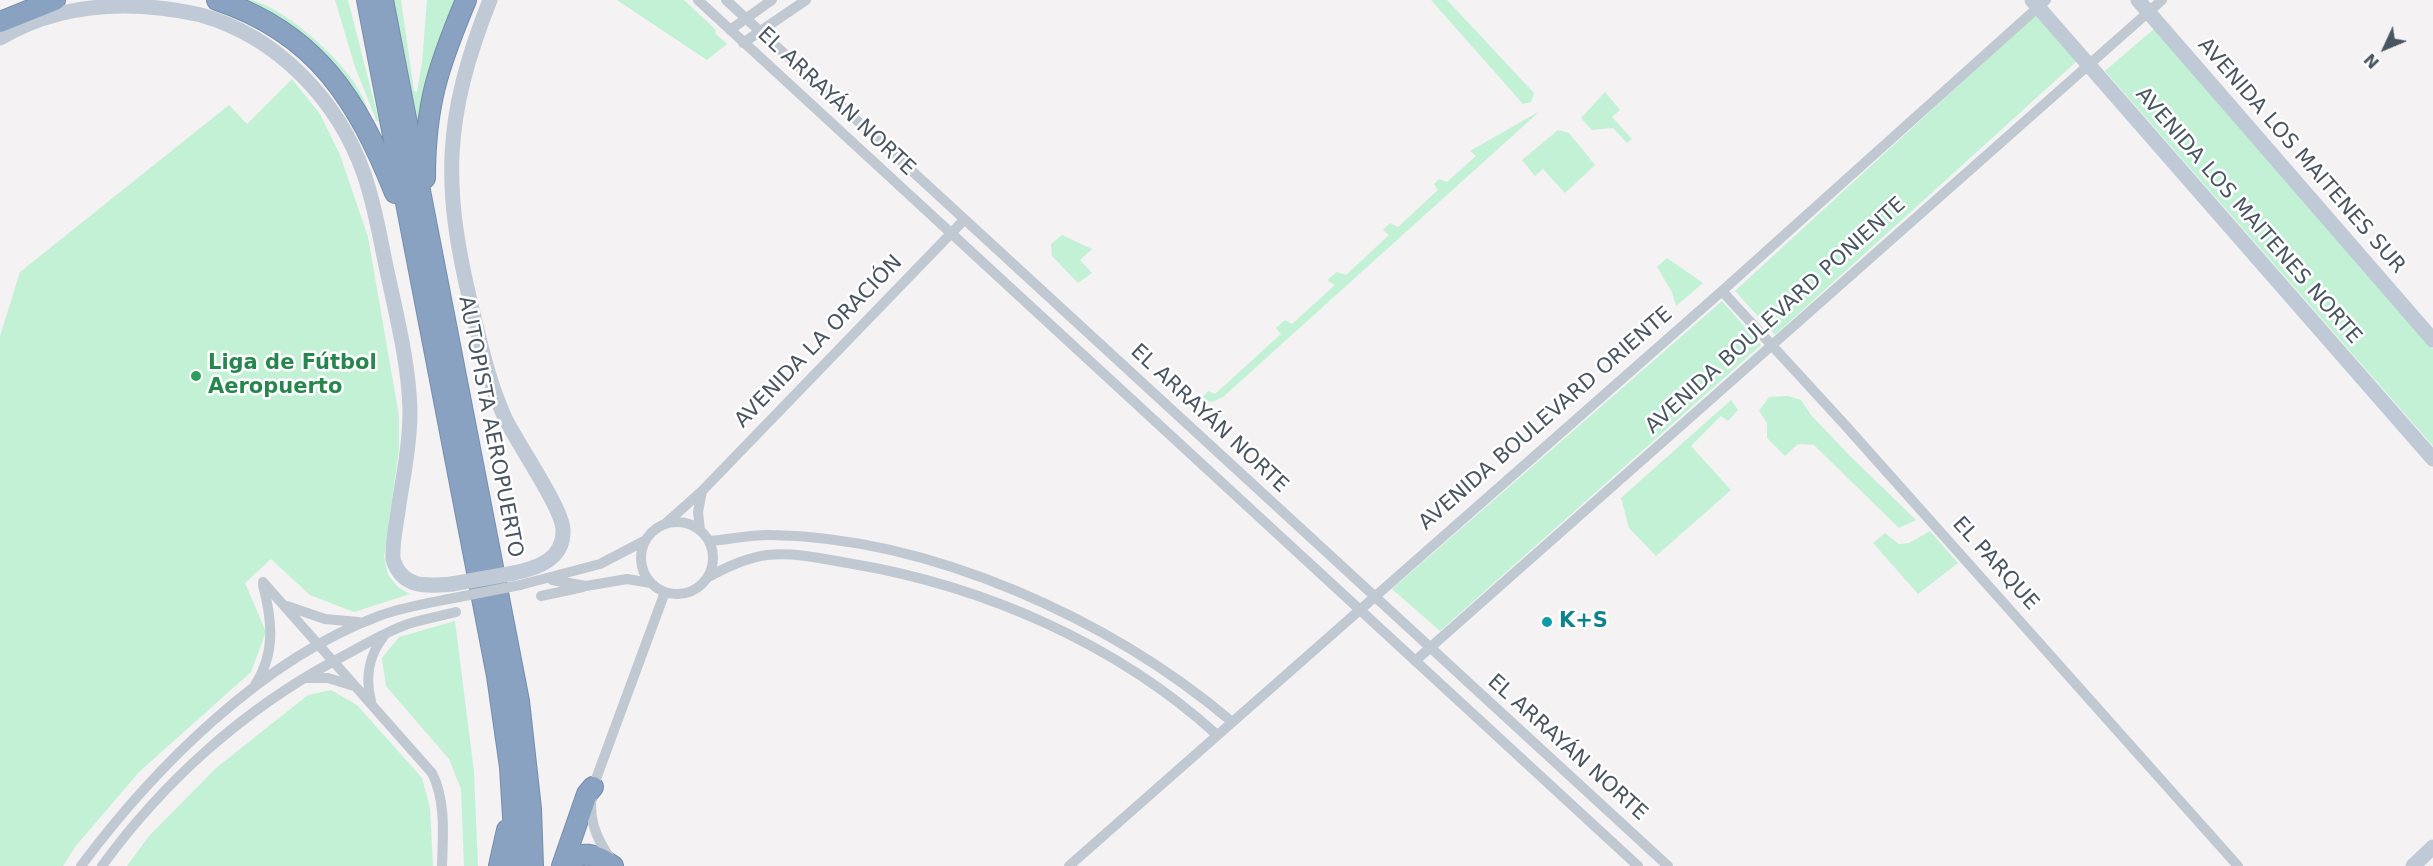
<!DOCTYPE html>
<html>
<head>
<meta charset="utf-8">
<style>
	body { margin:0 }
	#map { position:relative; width:2433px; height:866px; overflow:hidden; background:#f4f2f2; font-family:"DejaVu Sans",sans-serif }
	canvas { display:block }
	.north { position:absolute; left:2355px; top:18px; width:60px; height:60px; -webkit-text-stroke:4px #fff; paint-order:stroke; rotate:226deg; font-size:16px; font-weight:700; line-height:24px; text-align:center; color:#495560 }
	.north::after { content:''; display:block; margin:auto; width:21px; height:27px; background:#495560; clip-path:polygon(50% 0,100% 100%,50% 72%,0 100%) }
</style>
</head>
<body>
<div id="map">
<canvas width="2433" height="866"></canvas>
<div class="north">N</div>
</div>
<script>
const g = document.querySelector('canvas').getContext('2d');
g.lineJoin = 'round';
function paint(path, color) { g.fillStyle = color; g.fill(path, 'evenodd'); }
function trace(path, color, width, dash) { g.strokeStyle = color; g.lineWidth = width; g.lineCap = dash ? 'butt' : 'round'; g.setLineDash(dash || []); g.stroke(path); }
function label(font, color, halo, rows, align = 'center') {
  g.font = font + ' "DejaVu Sans",sans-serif'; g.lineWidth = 5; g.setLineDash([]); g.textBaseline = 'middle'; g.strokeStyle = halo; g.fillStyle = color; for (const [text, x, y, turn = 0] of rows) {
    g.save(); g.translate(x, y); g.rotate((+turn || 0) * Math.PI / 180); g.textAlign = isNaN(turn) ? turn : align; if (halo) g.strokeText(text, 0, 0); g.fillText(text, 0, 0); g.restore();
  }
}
paint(new Path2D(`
	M232,0C238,0 246,0 251,0C288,8 370,80 369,120L359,104Z
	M335,0H348L379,121L377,122L355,67Z
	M388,0H401L414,91L417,92L422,63L427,0H459L429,76L416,131Z
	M617,0H684L716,30L715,33L727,44L707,60Z
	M1431,0H1447L1534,93L1531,102L1523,104Z
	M2036,14L2077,61L1775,335L1735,291Z
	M2155,28L2433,349V446L2105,71Z
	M292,79L320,114L340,155L368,237L399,416V449L384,557L388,575L398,587L410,594L354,612L310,595L271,559L245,583L266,632L251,672L139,772L75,847L63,866H0V336L20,272L229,105L247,124Z
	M1605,92L1620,110L1612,117L1632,139L1627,143L1613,128L1592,130L1581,118Z
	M1540,111L1223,397L1212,402L1201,399L1208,391L1215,394L1281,334L1276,328L1285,320L1292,324L1335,285L1327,280L1337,272L1346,275L1389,235L1383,230L1390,223L1398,227L1438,190L1434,184L1439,179L1447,182L1476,156L1470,151Z
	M1558,130L1569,133L1595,165L1565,193L1543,169L1535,176L1522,160Z
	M1062,235L1092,249L1080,260L1092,273L1078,283L1052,256L1051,244Z
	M1667,258L1703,283L1676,306L1672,292L1657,267Z
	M1722,301L1761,345L1440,631L1392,589Z
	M1788,396L1801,400L1811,415L1849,455L1916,520L1899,528L1814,445L1798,444L1785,456L1767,438V423L1759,411L1769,397Z
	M1731,400L1738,410L1728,421L1721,416L1691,446L1731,490L1656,556L1629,528L1621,498Z
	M1930,531L1958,563L1918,594L1873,543L1885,533L1899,544L1909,543Z
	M455,621L474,772L478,866H464L461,789L449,759L386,686L382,658L399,637Z
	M331,690L357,705L422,778L430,808L433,866H127L149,836L216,768L308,695Z`), '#c2f1d6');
const highway = new Path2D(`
	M217,0C317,33 358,101 395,193
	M367,0L497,676L510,767L516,866
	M383,0L519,701L531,809L533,866
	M0,22L55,0
	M425,178C425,105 438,67 466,0
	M499,866L507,830
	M562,866L587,794L593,787
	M565,866C581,848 595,854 613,866`);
trace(highway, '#758dad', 22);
trace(new Path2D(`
	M698,0L1638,866
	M726,0L1668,866
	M730,30L772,0
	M743,43L806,0
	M1722,291L1845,425L2238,866
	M641 558a36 36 0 1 1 72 0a36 36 0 1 1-72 0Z
	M665,524L702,491L964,220
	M700,530L698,512L702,491
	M709,541C730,540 750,534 772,535C932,538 1110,619 1231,721
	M707,578C726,567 745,558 767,555C795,552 825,559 853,564C984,586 1117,644 1216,734
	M552,580L586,586L627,579L651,583
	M263,582L432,773C446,800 443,836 442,866
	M520,585L600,564L646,540
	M541,596L583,587
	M287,606L325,619L358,622
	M1415,661L2162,0
	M305,678H328L354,686
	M255,685C276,653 272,620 263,585
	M371,701C365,678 369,655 384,636
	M612,861C595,837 587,817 593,787L665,592
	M81,866C154,768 262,659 379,616C403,607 429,603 454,598
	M102,866C163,782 243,710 334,661C358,649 382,633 408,624C423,619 440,616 456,612
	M1069,866L1722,291L2046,0`), '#c0c9d1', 10);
trace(new Path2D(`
	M490,0C443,119 442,186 472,309C481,346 489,383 505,418C517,443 563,509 563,530C564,559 538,568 514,573
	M2032,0L2433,459
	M2138,0L2433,340
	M0,38C62,2 133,0 201,15C278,37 338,100 364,174C376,208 381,245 389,280C398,322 409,367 410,410C410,442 404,473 399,504C397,522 392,541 393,559C402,589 427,586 452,584
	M2413,866L2433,847`), '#c0cad6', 15);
trace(highway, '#8aa2c1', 20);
trace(new Path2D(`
	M454,598L520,585`), '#c0c9d1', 10);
trace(new Path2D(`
	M452,584L514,573`), '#c0cad6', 15);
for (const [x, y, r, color] of [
	[196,376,6,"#2e9e5b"],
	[1547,622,6,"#0f9aa8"]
]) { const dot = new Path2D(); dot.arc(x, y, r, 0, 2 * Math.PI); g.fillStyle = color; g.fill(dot); trace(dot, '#fff', 2); }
label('21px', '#495560', '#fff', [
	["EL ARRAYÁN NORTE",836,102,43],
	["AVENIDA LOS MAITENES SUR",2301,156,49],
	["AVENIDA LOS MAITENES NORTE",2248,216,49],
	["AVENIDA BOULEVARD PONIENTE",1776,316,-42],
	["AVENIDA LA ORACIÓN",819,342,-46],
	["EL ARRAYÁN NORTE",1209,419,43],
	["AVENIDA BOULEVARD ORIENTE",1546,419,-41],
	["AUTOPISTA AEROPUERTO",490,427,79],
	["EL PARQUE",1995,564,48],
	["EL ARRAYÁN NORTE",1567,748,42]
]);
label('bold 21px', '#27864d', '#fff', [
	["Liga de Fútbol",208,364],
	["Aeropuerto",208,388]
], 'left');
label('bold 21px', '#0d838f', '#fff', [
	["K+S",1559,622]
], 'left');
</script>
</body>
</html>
